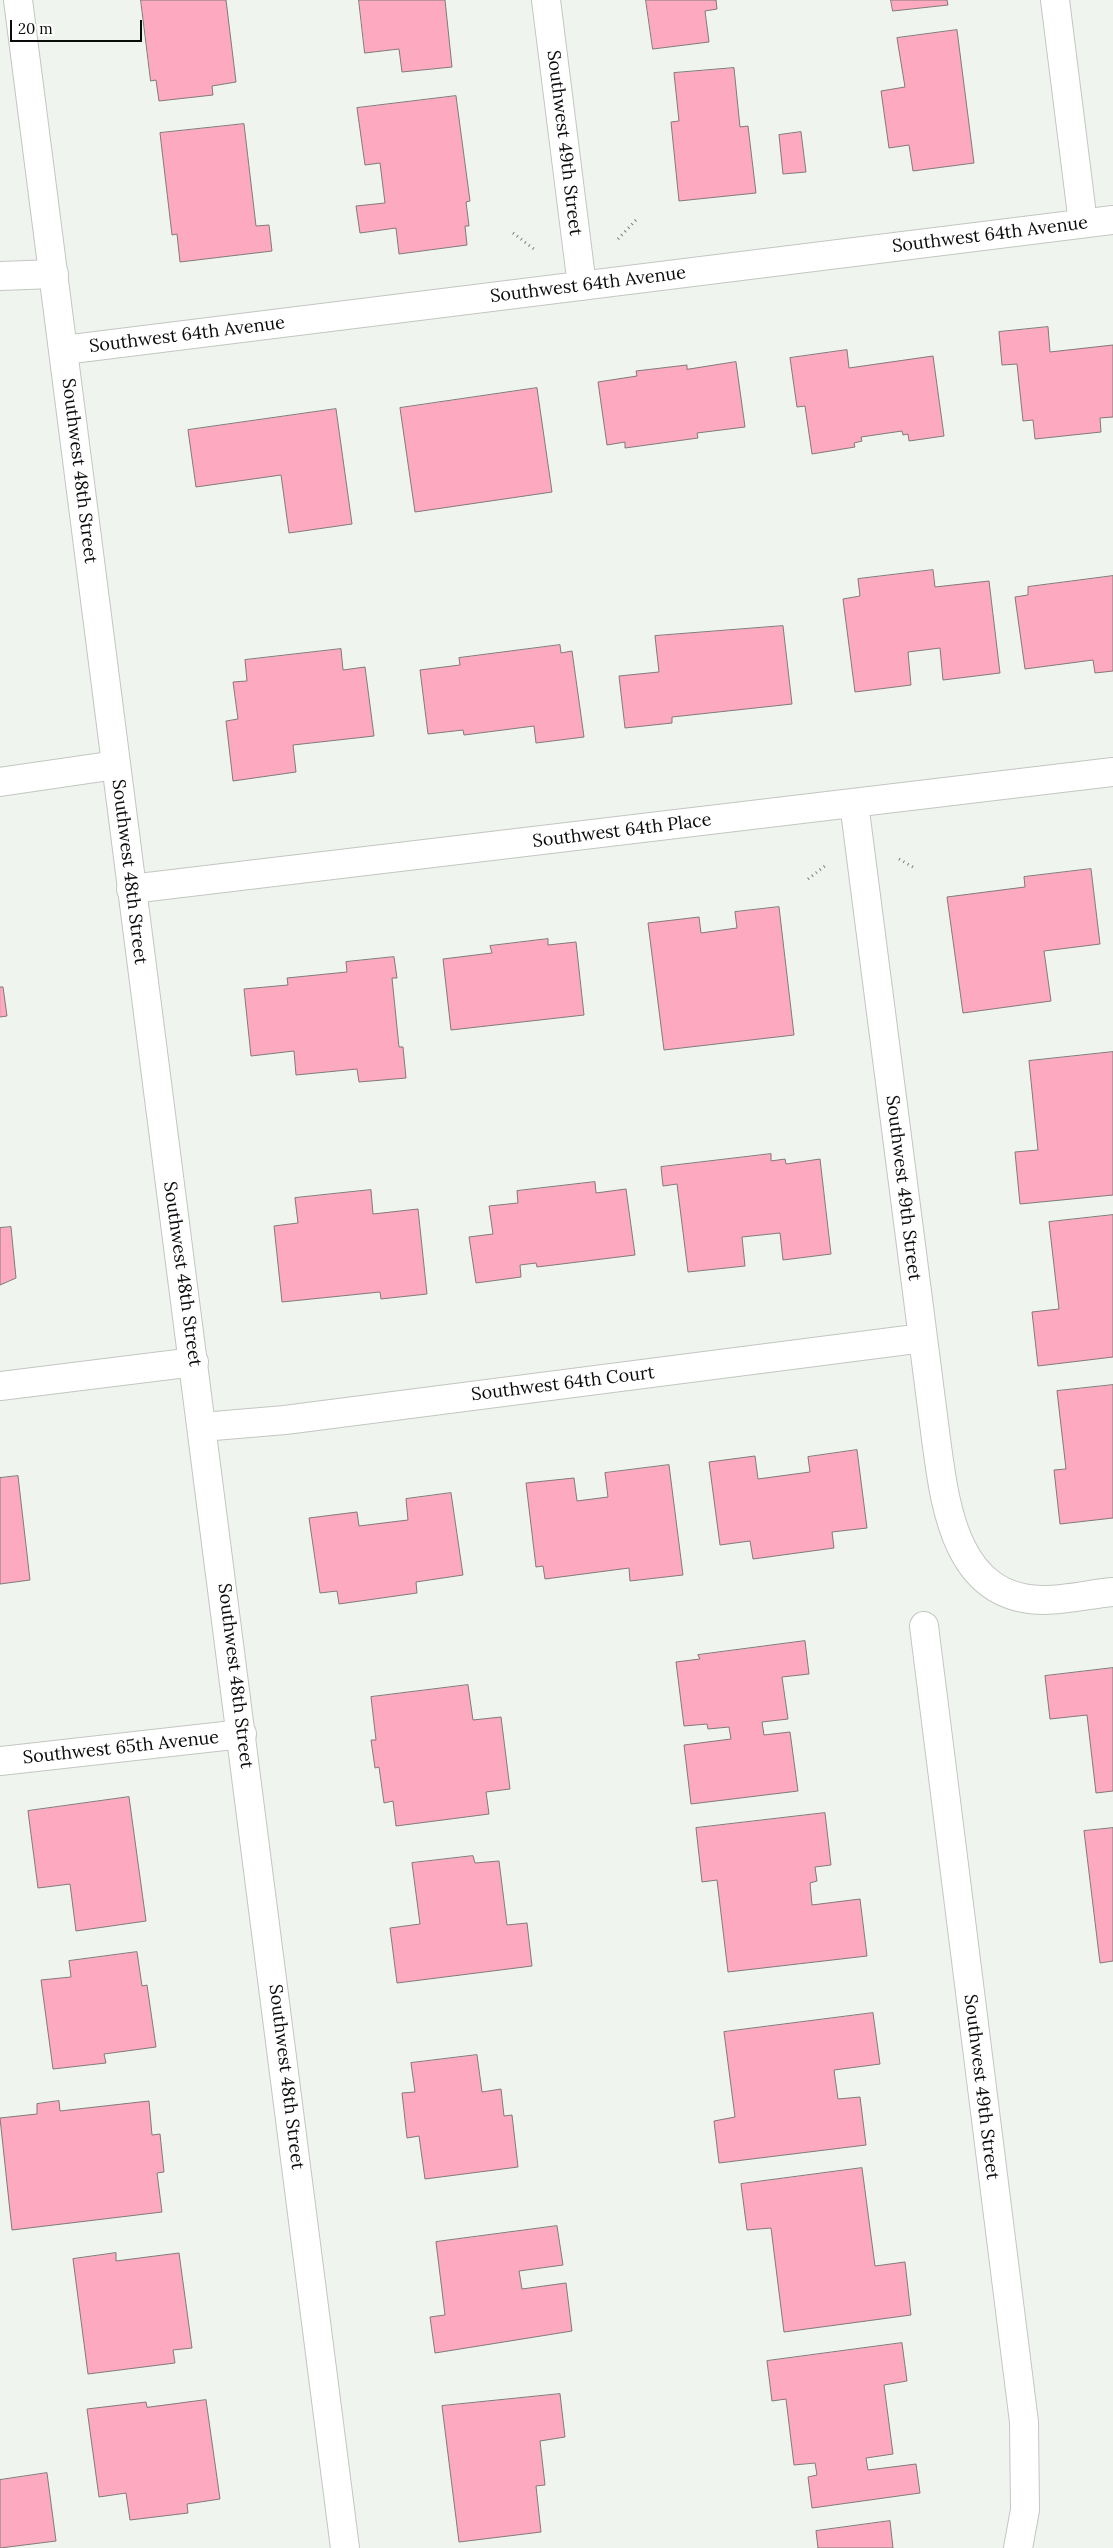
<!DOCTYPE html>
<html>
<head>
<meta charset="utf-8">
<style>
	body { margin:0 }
	#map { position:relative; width:1113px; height:2548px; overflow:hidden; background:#eff4ee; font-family:Lora,serif }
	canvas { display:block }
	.scale { position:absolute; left:10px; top:20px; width:132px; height:22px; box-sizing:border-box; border:2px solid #0a0c0a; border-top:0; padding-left:6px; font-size:15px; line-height:18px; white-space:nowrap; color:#0a0c0a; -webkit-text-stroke:4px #fff; paint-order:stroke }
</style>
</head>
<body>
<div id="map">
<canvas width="1113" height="2548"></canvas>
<div class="scale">20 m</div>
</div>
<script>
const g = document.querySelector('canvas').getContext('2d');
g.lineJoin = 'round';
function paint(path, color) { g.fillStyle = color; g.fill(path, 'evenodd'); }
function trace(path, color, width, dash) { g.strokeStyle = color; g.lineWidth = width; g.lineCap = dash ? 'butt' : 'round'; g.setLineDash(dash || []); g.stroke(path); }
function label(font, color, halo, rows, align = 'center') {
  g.font = font + ' Lora,serif'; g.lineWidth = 4; g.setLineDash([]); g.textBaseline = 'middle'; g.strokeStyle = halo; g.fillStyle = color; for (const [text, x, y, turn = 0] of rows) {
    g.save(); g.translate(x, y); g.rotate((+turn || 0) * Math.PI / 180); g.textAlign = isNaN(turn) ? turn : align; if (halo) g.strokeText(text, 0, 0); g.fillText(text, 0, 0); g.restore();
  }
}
const building = new Path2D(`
	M141,0H226L236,82L212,86L213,95L159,101L156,80L151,81Z
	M359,0H445L452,67L402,72L399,49L365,53Z
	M646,0H716L717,9L705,11L709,42L653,49Z
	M891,0H947L948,5L893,11Z
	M957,30L974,163L913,171L909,145L889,148L881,91L905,87L897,38Z
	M734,68L740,127L748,126L756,193L679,201L671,122L679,121L674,73Z
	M456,96L470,201L466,202L469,226H465L467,245L399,254L396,228L360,233L356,206L385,203L380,163L365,165L357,108Z
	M244,124L256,226L269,225L272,251L180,262L177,234L172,235L160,133Z
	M801,132L806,172L783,174L779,135Z
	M1048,327L1050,352L1113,345V417L1100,418L1101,432L1035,439L1033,420L1023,421L1017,364L1002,365L999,332Z
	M847,350L849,368L933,356L944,436L909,441L908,434L903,435L902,431L861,437L862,441L854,443L855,447L812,454L805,406L797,407L790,358Z
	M736,362L745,427L697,433L698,438L625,448V442L607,445L598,382L637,376L636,371L687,365V369Z
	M537,388L552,492L415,512L400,408Z
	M336,409L352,524L289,533L281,475L196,487L188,430Z
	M933,570L935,587L989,581L1000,673L943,680L940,648L908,652L911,685L855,692L843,599L860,596L858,579Z
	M1113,576V671L1095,673L1093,660L1025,669L1015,597L1028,595V587Z
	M783,626L792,704L672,717V723L625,728L619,676L659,672L655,636Z
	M560,645L561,653L572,651L584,737L536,743L534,726L464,735L463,730L428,734L420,670L460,665L459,658Z
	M341,649L343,670L365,667L374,736L293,745L296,772L233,781L226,721L238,719L233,682L247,681L245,660Z
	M1091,869L1100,944L1044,951L1051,1001L963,1013L947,897L1025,887L1024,877Z
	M779,907L794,1035L664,1050L648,923L699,917L701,933L737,928L735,912Z
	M548,939V945L576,942L584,1015L451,1030L443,959L492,953L490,946Z
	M394,957L397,978H392L399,1047H403L406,1078L359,1082L357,1069L296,1075L294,1051L251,1056L244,989L288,985L287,978L347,972L346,962Z
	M0,987H3L7,1016L0,1017Z
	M1113,1052V1195L1020,1204L1015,1152L1038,1150L1029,1061Z
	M771,1154V1161L785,1159L786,1164L820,1159L831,1254L783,1260L780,1233L742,1237L745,1266L688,1272L677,1184L663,1186L661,1167Z
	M595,1182L596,1193L626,1189L635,1255L537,1267L536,1263L520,1265L521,1277L476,1283L469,1237L493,1234L489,1206L518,1203L517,1191Z
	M371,1190L373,1214L418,1209L427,1294L381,1299L380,1292L282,1302L274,1226L298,1223L295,1198Z
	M1113,1215V1357L1038,1366L1032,1312L1059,1309L1049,1222Z
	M11,1227L16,1278L0,1285V1228Z
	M1113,1385V1518L1060,1524L1054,1470L1066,1469L1057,1391Z
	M857,1450L867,1528L832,1532L834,1548L753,1559L750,1541L720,1545L709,1462L755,1456L758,1479L810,1472L808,1457Z
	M669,1465L683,1575L630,1581L629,1568L545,1579L543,1566L536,1567L526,1483L574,1478L577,1501L608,1497L605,1473Z
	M18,1476L30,1580L0,1584V1478Z
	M451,1493L463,1575L416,1582L417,1593L339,1604L337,1591L320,1593L309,1518L357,1512L359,1526L408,1520L406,1499Z
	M805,1641L809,1674L782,1677L788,1719L762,1722L764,1735L790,1732L798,1791L691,1804L684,1745L731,1739L729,1727L708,1729L707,1724L684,1726L676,1662L700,1659L698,1655Z
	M1113,1668V1791L1096,1793L1087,1715L1050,1719L1045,1676Z
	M468,1685L473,1720L501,1717L510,1789L486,1792L489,1814L396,1826L393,1801L384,1803L379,1767L375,1768L371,1740H376L371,1697Z
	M129,1797L146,1921L76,1931L70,1884L38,1888L28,1811Z
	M825,1813L831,1865L815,1867L817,1881L810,1883L812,1905L860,1899L867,1956L728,1972L717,1880L702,1882L696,1828Z
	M1113,1828V1961L1100,1963L1084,1831Z
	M473,1856L475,1863L499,1861L507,1925L527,1923L532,1966L397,1983L390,1928L420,1924L412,1863Z
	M137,1952L142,1986L147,1985L156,2047L104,2054L106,2063L53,2069L41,1980L71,1977L69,1961Z
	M873,2013L880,2064L834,2070L838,2099L860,2097L866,2145L719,2163L714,2121L735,2117L724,2032Z
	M477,2055L482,2092L501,2089L504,2116L512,2115L518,2167L425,2179L419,2136L407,2138L402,2093L415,2092L411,2063Z
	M59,2101L60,2111L149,2101L152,2135L160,2134L164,2172L157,2173L162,2212L12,2230L0,2118L37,2114V2104Z
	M862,2168L875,2266L905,2262L911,2315L784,2332L771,2228L747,2230L741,2184Z
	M557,2226L563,2265L519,2271L522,2289L566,2283L572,2331L435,2353L430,2317L445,2315L436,2242Z
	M116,2253V2261L179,2253L192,2348L173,2350L175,2363L88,2374L73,2259Z
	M902,2343L907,2381L884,2385L893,2454L866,2458L868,2470L916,2464L920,2493L812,2508L808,2477L817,2475L815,2463L794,2465L786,2399L772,2401L767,2361Z
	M560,2394L565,2437L540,2441L545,2485L536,2486L541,2532L459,2542L442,2406Z
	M206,2400L220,2499L187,2504L188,2513L130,2520L126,2493L99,2497L87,2409L146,2402L147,2407Z
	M47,2473L56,2541L0,2548V2480Z
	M890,2521L893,2548H818L816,2531Z`);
paint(building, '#fda9c0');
trace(building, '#81797b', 1);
const street = new Path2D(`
	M546,0L582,286
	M1055,0L1083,223
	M0,276L54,274
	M64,350L1113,220
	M0,782L116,765
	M854,803L936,1439C945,1505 955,1600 1044,1600C1067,1600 1091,1594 1113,1592
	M131,889L1113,772
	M0,1386L194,1362
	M202,1427L285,1420L923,1338
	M924,1626L1024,2422L1025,2510L1018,2548
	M0,1761L242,1734`);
const secondary = new Path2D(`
	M18,0L345,2548`);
trace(street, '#c2c7c1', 30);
trace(secondary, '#c2c7c1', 30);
trace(new Path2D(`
	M513,233L534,249
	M618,239L636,220
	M899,859L913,867
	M808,879L825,866`), '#7b7f7b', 3, [1, 4]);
trace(street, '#fff', 28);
trace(secondary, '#fff', 28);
label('18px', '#0a0c0a', '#fff', [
	["Southwest 49th Street",564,143,83],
	["Southwest 64th Avenue",990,235,-7],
	["Southwest 64th Avenue",588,285,-7],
	["Southwest 64th Avenue",187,335,-7],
	["Southwest 48th Street",79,471,83],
	["Southwest 64th Place",622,831,-7],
	["Southwest 48th Street",129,872,83],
	["Southwest 49th Street",903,1188,83],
	["Southwest 48th Street",182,1274,82],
	["Southwest 64th Court",563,1384,-7],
	["Southwest 48th Street",235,1676,83],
	["Southwest 65th Avenue",121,1748,-6],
	["Southwest 48th Street",286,2077,83],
	["Southwest 49th Street",981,2087,83]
]);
</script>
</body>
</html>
